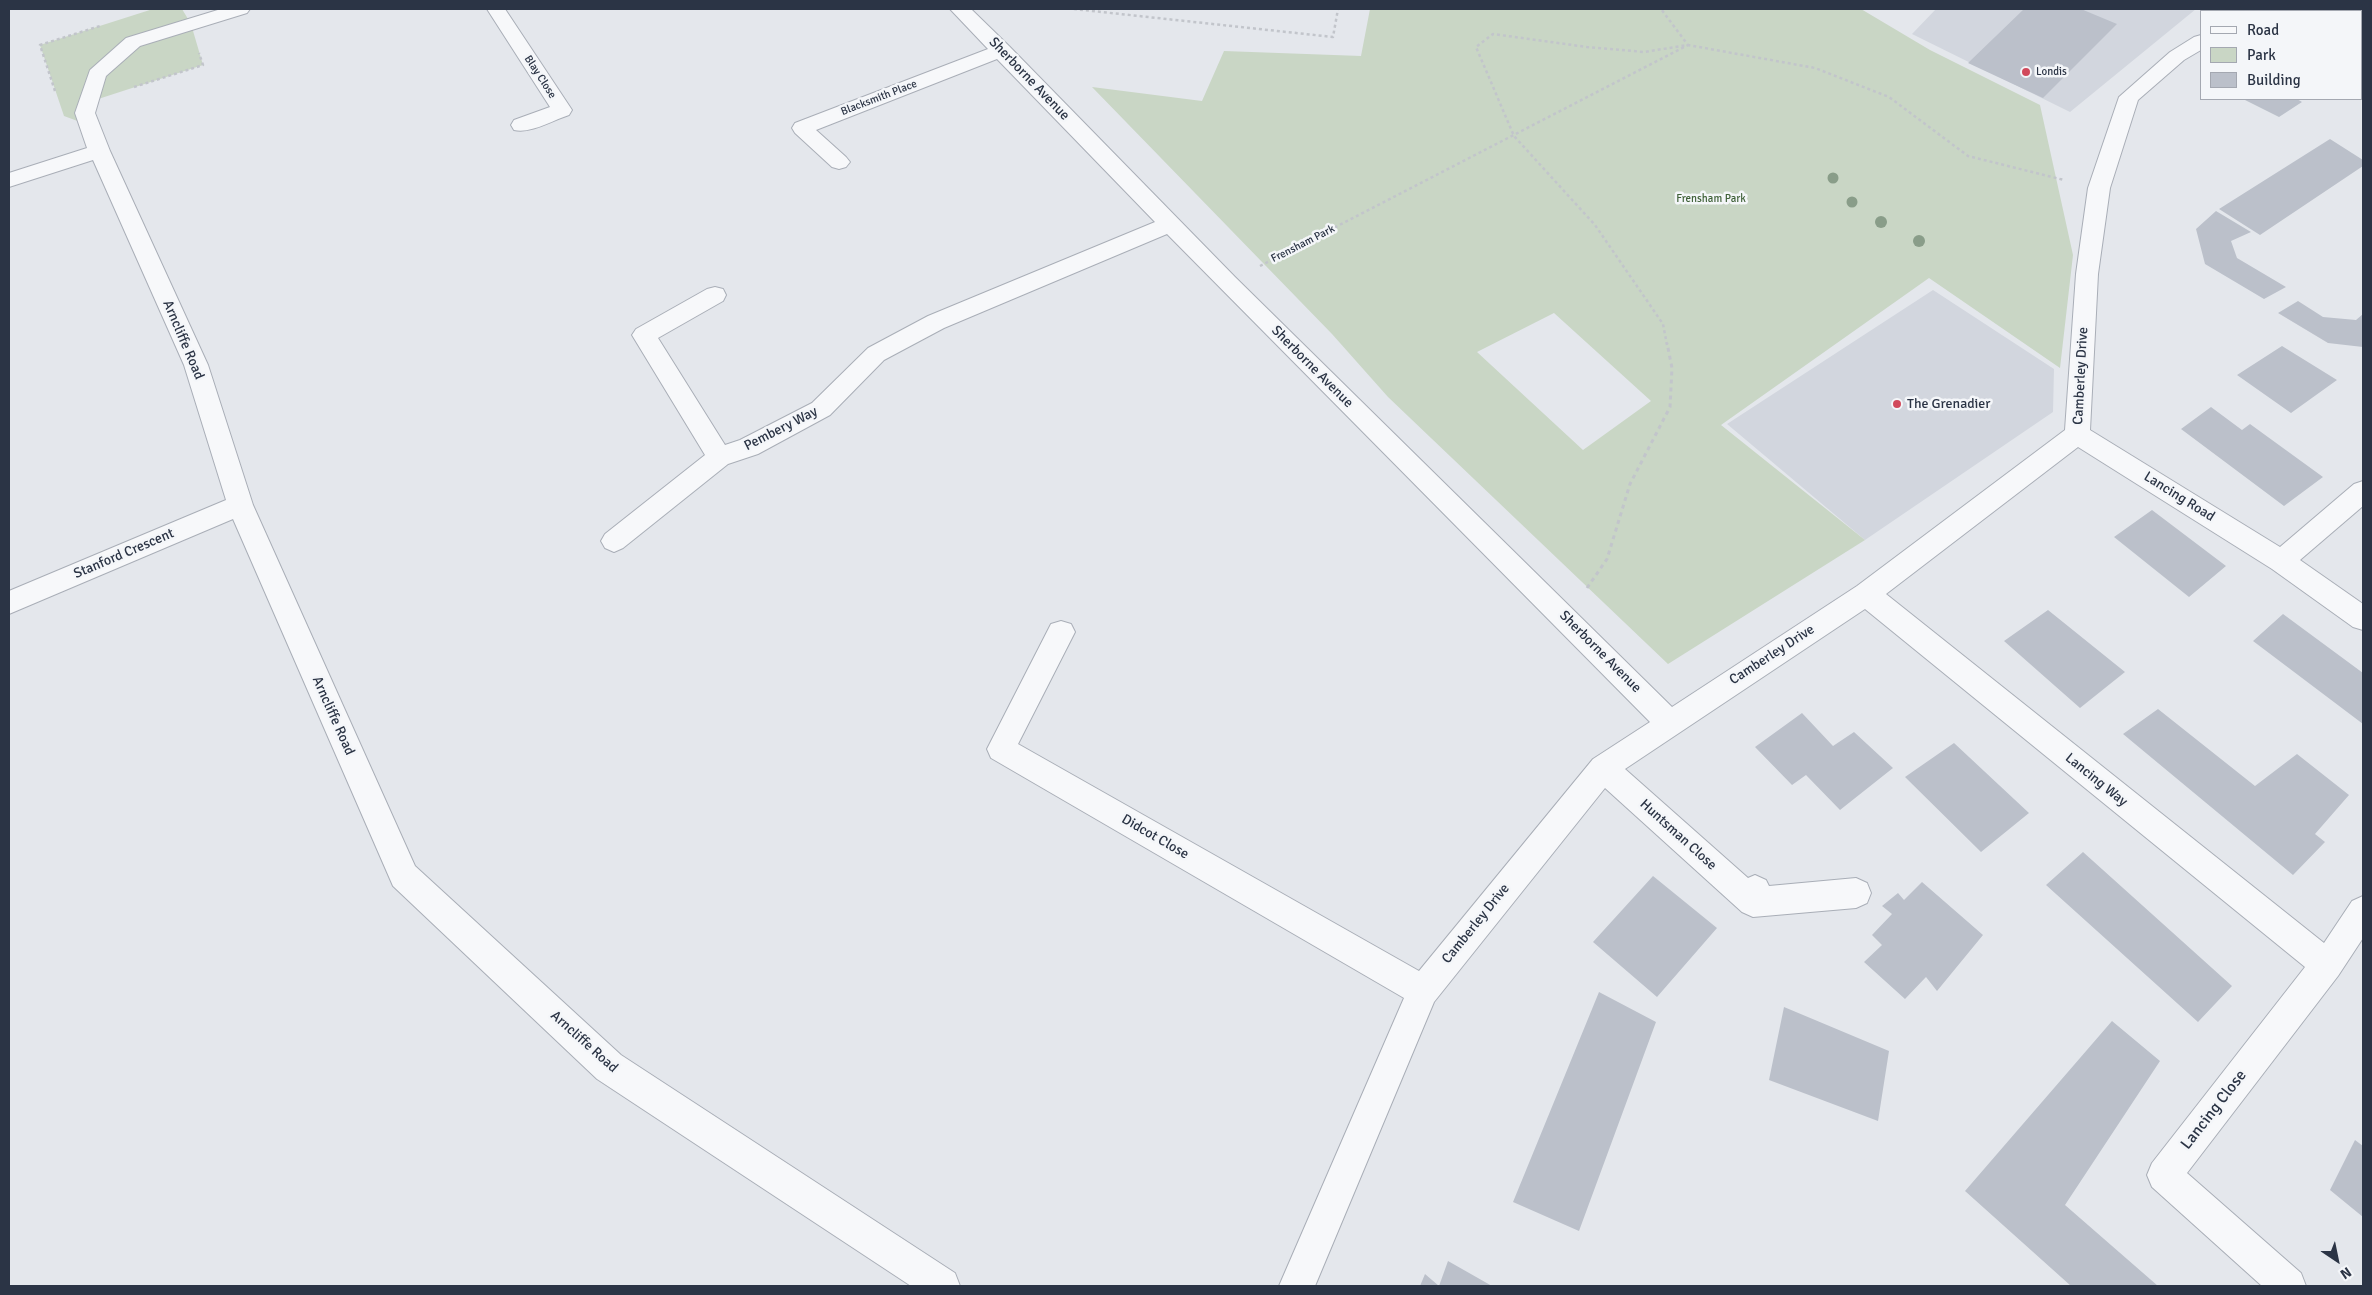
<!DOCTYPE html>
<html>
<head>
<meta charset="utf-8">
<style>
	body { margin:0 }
	#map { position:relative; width:2372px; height:1295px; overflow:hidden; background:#e4e7ec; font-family:Signika,sans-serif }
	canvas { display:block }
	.frame { position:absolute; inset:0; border:10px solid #2b3445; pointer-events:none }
	.legend { position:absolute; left:2200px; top:10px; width:162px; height:90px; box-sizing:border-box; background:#f4f6f9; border:1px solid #a4a8b1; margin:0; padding:6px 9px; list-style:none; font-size:15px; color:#2b3445 }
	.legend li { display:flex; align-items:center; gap:10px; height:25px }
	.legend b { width:25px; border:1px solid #a4a8b1 }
	.north { position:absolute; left:2312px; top:1235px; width:50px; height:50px; -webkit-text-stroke:4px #f4f6f9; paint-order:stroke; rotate:146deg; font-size:14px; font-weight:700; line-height:20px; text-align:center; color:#2b3445 }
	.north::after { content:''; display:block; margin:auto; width:18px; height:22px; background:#2b3445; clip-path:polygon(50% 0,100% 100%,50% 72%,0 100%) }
</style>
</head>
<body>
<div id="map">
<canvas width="2372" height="1295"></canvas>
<div class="frame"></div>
<ul class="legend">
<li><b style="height:6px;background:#f7f8fa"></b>Road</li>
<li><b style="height:14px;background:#c9d6c5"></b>Park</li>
<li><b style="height:14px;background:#bbc0ca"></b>Building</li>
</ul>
<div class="north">N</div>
</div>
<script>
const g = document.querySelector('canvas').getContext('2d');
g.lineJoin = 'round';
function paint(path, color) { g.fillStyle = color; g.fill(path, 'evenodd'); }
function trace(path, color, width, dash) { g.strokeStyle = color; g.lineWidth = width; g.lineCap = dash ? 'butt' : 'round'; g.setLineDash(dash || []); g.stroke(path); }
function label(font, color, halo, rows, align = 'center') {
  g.font = font + ' Signika,sans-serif'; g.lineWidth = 5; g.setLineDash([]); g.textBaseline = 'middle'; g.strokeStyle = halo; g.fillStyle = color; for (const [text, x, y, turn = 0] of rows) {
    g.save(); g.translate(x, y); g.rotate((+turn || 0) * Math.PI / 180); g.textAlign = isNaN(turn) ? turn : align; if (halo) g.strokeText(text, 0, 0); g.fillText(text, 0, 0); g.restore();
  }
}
paint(new Path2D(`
	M1936,9H2196L2070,112L1912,34Z
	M1933,290L2054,369L2053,412L1865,540L1727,424Z`), '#d2d6de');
paint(new Path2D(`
	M153,9H182L191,24L203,65L89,102L91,126L64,116L40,45Z
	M1370,9H1861L1930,50L2040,105L2073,255L2060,368L1929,278L1721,425L1865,540L1668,664L1388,397L1332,334L1092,87L1202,101L1224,51L1361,56ZM1554,313L1651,401L1583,450L1477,352Z`), '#c9d6c5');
paint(new Path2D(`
	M2024,9H2081L2117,24L2043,98L1968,63Z
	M2361,49H2363V73H2361Z
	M2243,99H2297L2302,102L2279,117Z
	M2330,139L2363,160V166L2260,235L2219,209Z
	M2216,211L2251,232L2231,241L2237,258L2286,287L2264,299L2205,264L2196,229Z
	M2298,301L2323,317L2356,320L2363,314V347L2328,343L2278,313Z
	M2282,346L2337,380L2291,413L2237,375Z
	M2211,407L2242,430L2250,424L2323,477L2284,506L2181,429Z
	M2152,510L2226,566L2189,597L2114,537Z
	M2048,610L2125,672L2080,708L2004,641Z
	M2283,614L2363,673V724L2253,641Z
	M2158,709L2255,786L2297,754L2349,795L2315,834L2325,842L2293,875L2123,734Z
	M1802,713L1833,746L1854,732L1893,768L1840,810L1806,775L1792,785L1755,747Z
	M1954,743L2029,813L1981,852L1905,777Z
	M2083,852L2232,986L2198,1022L2046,885Z
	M1653,876L1717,928L1657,997L1593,942Z
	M1922,882L1983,935L1937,991L1926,977L1905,999L1864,962L1882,945L1872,935L1892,914L1882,906L1898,893L1904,900Z
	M1599,992L1656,1022L1579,1231L1513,1202Z
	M1784,1007L1889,1051L1878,1121L1769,1080Z
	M2112,1021L2160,1061L2065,1205L2158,1286H2071L1965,1191Z
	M2355,1140L2363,1146V1217L2330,1190Z
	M1448,1261L1492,1286H1420L1425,1274L1439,1286Z`), '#bbc0ca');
const minor = new Path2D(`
	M221,9H250L247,13L140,46L106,76L95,113L110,151L208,365L253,505L415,866L621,1055L955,1273L960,1286H911L597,1079L393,886L233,519L9,614V591L226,500L184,365L93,160L9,187V173L87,148L75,113L90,70L126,38Z
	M487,9H505L572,110L569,115C553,120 531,134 514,130L511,125L514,120L550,107Z
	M950,9H971L1009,46L1235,277L1672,707L1857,586L2065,430L2076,274L2088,188L2119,97L2170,52L2194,37L2201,35V50L2184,60L2138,100L2110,188L2098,274L2090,430L2280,547L2354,484L2363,481V506L2300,560L2363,604V630L2353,627L2272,569L2078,447L1886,594L2324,943L2352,901L2363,896V938L2338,976L2187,1173L2301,1273L2306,1286H2262L2152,1187L2147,1175L2152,1163L2305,967L1865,609L1625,769L1748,878L1755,875L1766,880L1769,886L1856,878L1867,883L1871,893L1867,903L1856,908L1753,917L1742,912L1605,788L1434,1002L1315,1286H1279L1404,998L991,758L987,749L1051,624L1061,621L1071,624L1075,632L1018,744L1419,971L1593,759L1650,722L1167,234L944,328L884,360L830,415L758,454L728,464L623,548L614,552L605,548L601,541L605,534L705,455L632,335L636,329L707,289L715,287L723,289L726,295L723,301L658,338L725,445L740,440L812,403L868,348L928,316L1155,222L997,59L816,130L846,157L850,162L846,167L839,169L832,167L795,133L792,128L795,123L988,49Z
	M2220,9H2241L2243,11H2222Z
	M2257,9H2288L2286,11H2256Z`);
trace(minor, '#a9aeb7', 2);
trace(new Path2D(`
	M1074,9L1333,37L1338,9
	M134,87L203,65L199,53
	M55,91L40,45L100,26
	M1260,266L1688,45L1661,9
	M1667,345L1663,324L1595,225L1514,136L1476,47L1493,34L1587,47L1644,52L1688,45L1815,68L1889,97L1968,156L2064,180`), '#c2c5cb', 2.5, [3, 3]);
trace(new Path2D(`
	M1587,588L1607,559L1630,484L1670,407L1672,368L1667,343`), '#c2c5cb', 3, [4, 4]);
paint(minor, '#f7f8fa');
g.fillStyle = '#899d89';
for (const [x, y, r] of [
	[1833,178,5.5],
	[1852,202,5.5],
	[1881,222,6],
	[1919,241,6]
]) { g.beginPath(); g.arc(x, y, r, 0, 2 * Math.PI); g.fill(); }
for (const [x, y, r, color] of [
	[2026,72,5,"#d1495b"],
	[1897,404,5,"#d1495b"]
]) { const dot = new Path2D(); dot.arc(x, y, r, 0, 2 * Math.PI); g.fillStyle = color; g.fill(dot); trace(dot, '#f4f6f9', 2); }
label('11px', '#2b3445', '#f4f6f9', [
	["Londis",2036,72]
], 'left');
label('11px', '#2b3445', '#f4f6f9', [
	["Blay Close",540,77,57],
	["Blacksmith Place",879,98,-21],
	["Frensham Park",1303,244,-27]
]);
label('11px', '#3f6138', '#f4f6f9', [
	["Frensham Park",1711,199]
]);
label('14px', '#2b3445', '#f4f6f9', [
	["Sherborne Avenue",1029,79,46],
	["Arncliffe Road",183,340,67],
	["Sherborne Avenue",1312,367,45],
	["Camberley Drive",2081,376,-87],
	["Pembery Way",781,429,-27],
	["Lancing Road",2179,497,32],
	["Stanford Crescent",124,554,-23],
	["Sherborne Avenue",1600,652,45],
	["Camberley Drive",1772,655,-33],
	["Arncliffe Road",333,716,66],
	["Lancing Way",2096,780,39],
	["Huntsman Close",1678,835,42],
	["Didcot Close",1155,837,30],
	["Camberley Drive",1476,924,-51],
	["Arncliffe Road",584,1042,42]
]);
label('14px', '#2b3445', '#f4f6f9', [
	["The Grenadier",1907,404]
], 'left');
label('16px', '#2b3445', '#f4f6f9', [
	["Lancing Close",2214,1110,-52]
]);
</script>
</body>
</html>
